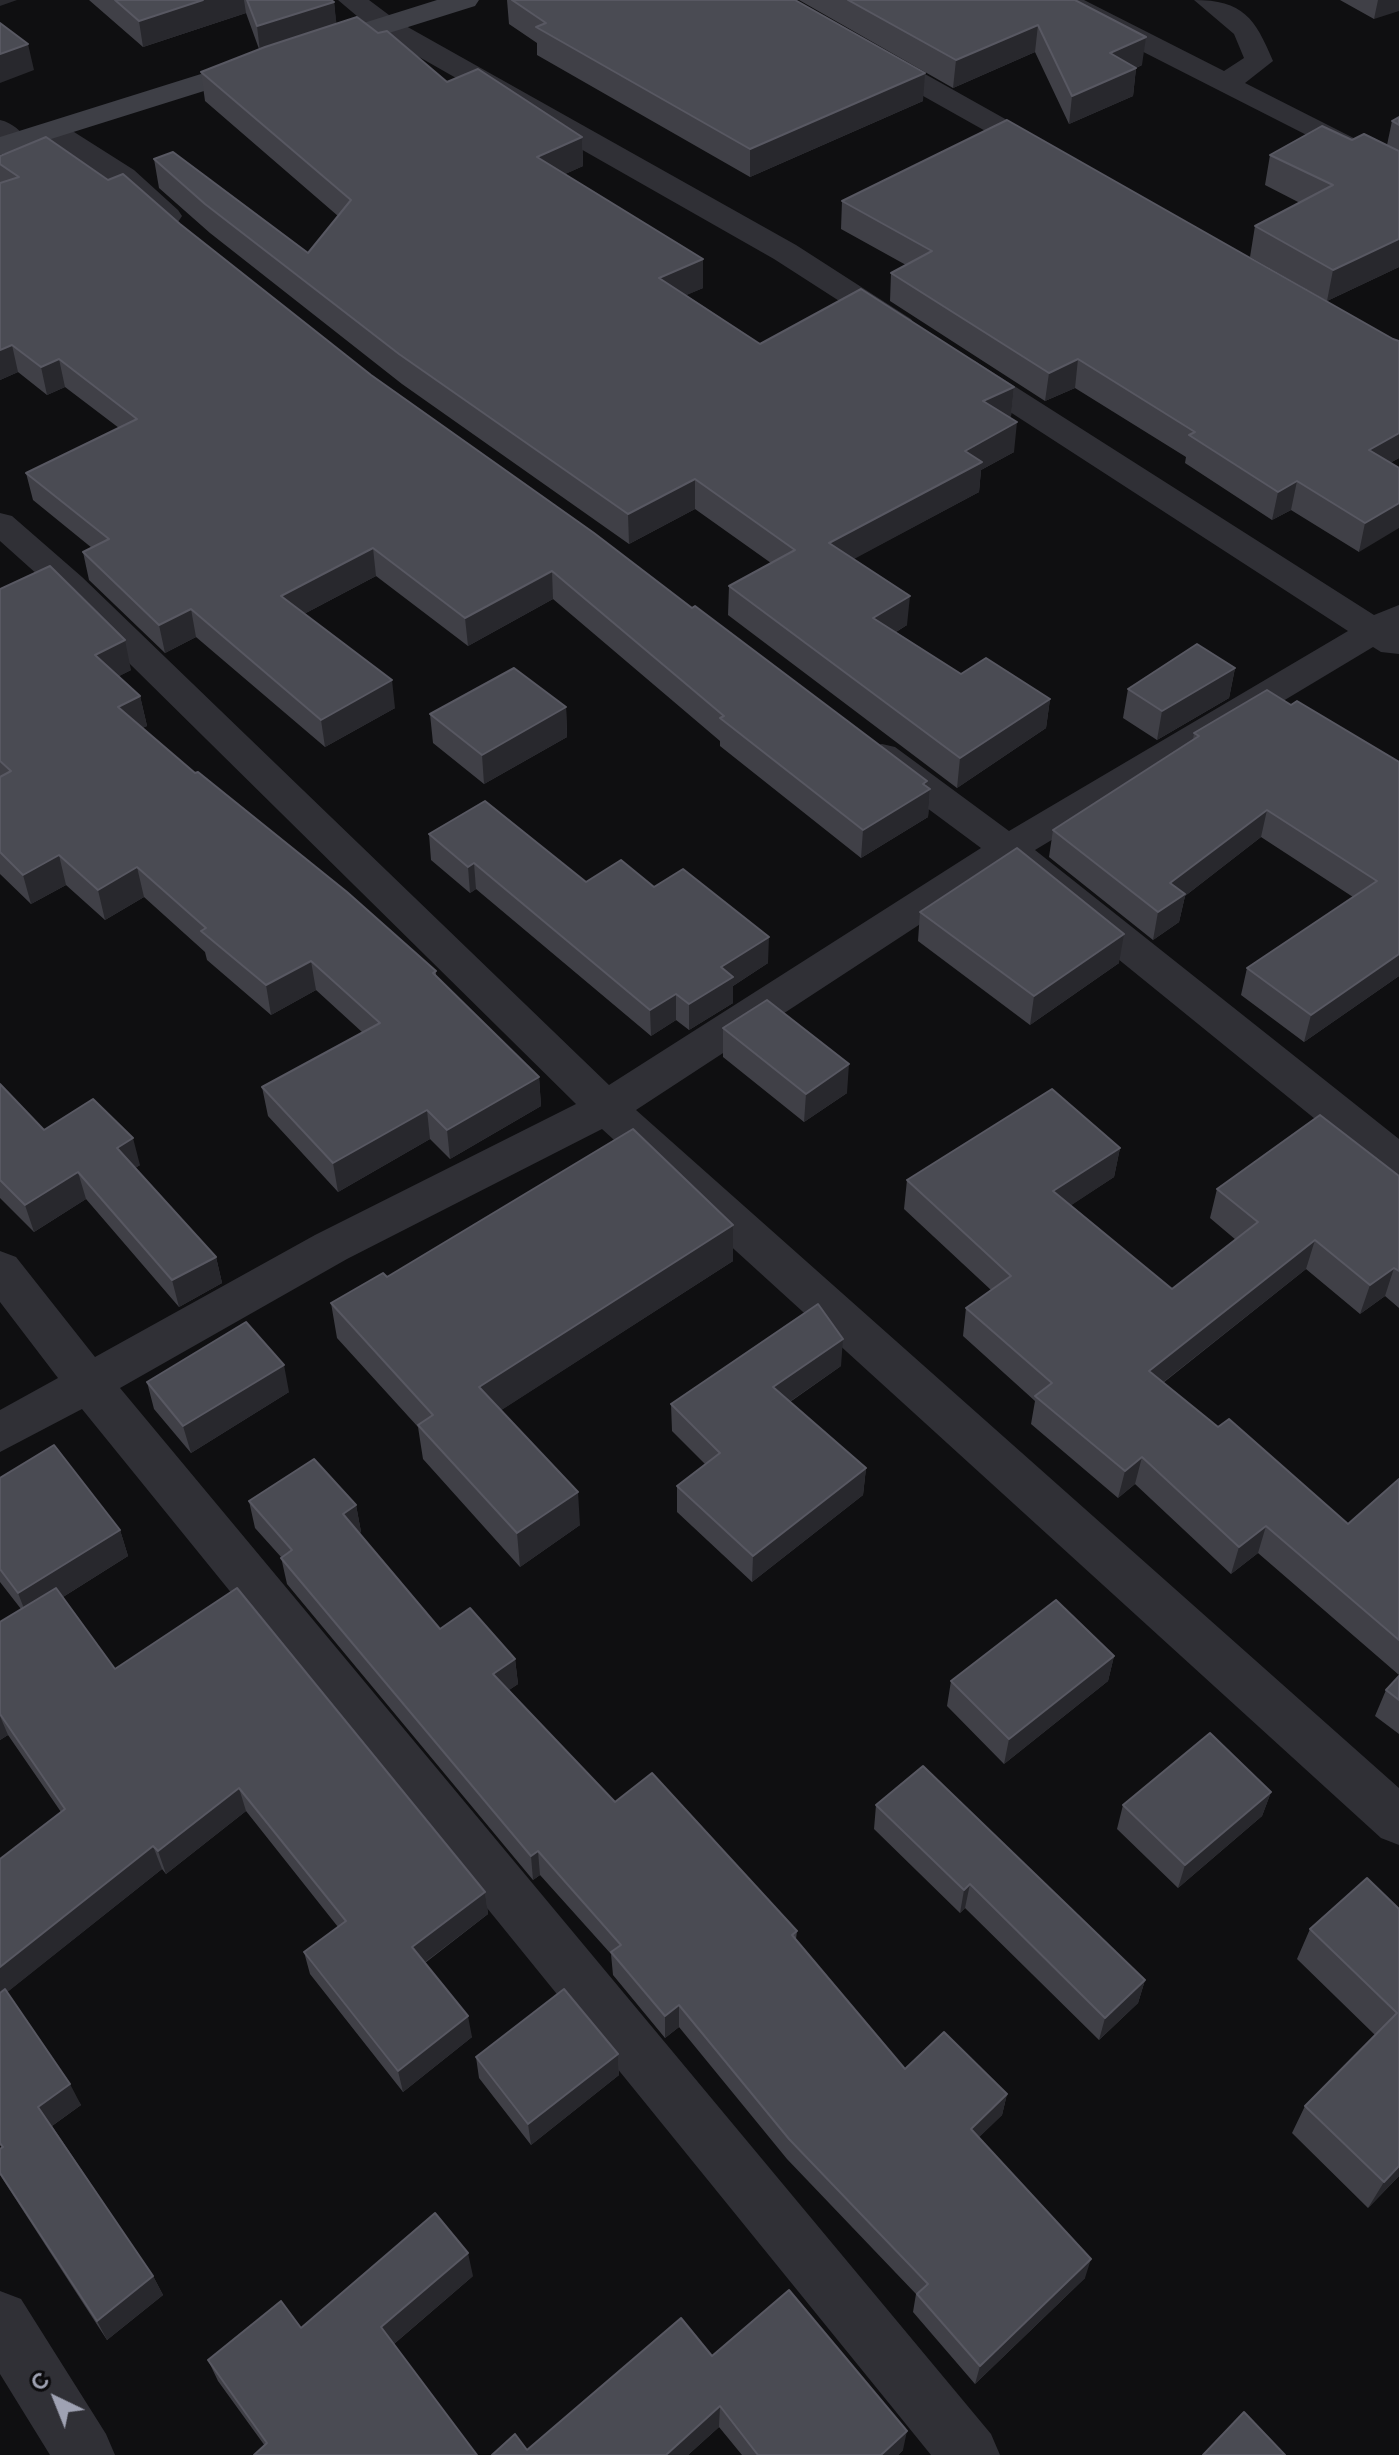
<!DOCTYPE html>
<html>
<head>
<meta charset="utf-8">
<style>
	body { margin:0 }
	#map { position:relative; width:1399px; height:2455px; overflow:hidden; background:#0f0f11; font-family:Raleway,sans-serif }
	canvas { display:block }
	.north { position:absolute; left:16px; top:2359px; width:80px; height:80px; -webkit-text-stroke:6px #0b0a0c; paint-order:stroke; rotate:317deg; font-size:22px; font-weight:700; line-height:32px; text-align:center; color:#9fa2b3 }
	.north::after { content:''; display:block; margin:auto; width:28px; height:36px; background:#9fa2b3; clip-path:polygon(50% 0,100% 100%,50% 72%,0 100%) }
</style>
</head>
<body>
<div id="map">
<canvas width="1399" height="2455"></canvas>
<div class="north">С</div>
</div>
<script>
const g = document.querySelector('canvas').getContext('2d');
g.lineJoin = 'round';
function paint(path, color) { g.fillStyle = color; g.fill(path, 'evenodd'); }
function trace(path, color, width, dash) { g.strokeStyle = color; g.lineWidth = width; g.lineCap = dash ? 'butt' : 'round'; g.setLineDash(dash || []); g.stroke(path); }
paint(new Path2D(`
	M338,0H369L397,21L796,245L911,319L916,326L911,333H889L774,259L377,33Z
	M759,0H793L1057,148L1062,154L1057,160H1037L763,6Z
	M1049,0H1084L1224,71L1244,58L1234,34L1194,0C1243,0 1255,18 1273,61L1245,83L1399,161V182L1053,6Z
	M0,120C13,123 21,131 29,142L24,148L14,151L0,145Z
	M53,122L63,125L134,170L178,210L182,216L178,222H156L112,182L43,137L38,131L43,125Z
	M964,358L975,361L1374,615L1399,605V654L1381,652L1373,647L1035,850L1399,1139V1179L1384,1175L1006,868L636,1110L1399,1788V1845L1381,1838L602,1129L347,1259L120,1388L991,2434L1000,2455H931L82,1409L0,1452V1410L58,1378L0,1302V1251L16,1257L95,1357L315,1235L576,1104L58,593L0,541V513L12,516L82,577L609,1085L981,848L869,765L863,756L869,747L882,744L895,747L1009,831L1348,631L953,375L948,368L953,361Z
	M0,2291L21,2299L106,2434L115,2455H50L0,2374Z`), '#303036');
paint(new Path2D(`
	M437,0H479L475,6L0,155V137Z`), '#3e3f46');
paint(new Path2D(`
	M89,0H331L334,2L336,24L447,82L582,137L583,166L565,174L703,288L686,295L760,344L1014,387L1011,416L1009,418L1014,452L981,470L979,492L853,559L907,625L896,632L961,674L1050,699L1046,728L957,788L728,615L729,586L771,563L695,509L629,544L402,384L210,233L159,188L154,159L308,253L338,216L205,101L201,72L259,49L246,13L143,47Z
	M507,0H795L923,101L750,177L537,55V43L509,24Z
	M799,0H1075L1142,65L1136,68L1133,96L1069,124L1035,52L953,88Z
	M1340,0H1399L1374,19Z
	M1399,117V267L1327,301L1250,257L1255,226L1300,203L1265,185L1270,155L1352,140L1387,145L1392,121Z
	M0,156L108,180L180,224L371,375L692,608L927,781V787L930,789L928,817L861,858L720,746V741L553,599L468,646L376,576L304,614L395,708L325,747L196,637L165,653L89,580L83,552L92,548L33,500L26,473L119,428L65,387L47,395L18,372L0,380Z
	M842,201L1399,341V458L1390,463L1359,552L1291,510L1272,520L1185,463L1186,457L1075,388L1045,401L890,301L891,273L906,265L841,229Z
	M0,589L131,670L119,676L140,696L147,726L142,728L195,773L436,971V977L539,1077L541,1106L450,1159L430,1139L338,1192L268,1116L262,1087L362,1032L316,990L271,1015L207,960L205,952L144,897L105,920L66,885L31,904L0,874Z
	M1235,668L1229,698L1157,740L1123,718L1128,689Z
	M1291,705L1399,762V976L1304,1042L1241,995L1247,968L1353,897L1261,837L1185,896L1179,922L1153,940L1049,857L1053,830L1193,740L1194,733Z
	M566,707L567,737L484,784L433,743L430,714Z
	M429,834L586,882L654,887L768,963L733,986V1003L689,1030L676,1020L651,1036L476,889L470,893L431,860Z
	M920,912L1119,963L1030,1025L918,941Z
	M723,1028L847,1093L804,1122L723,1057Z
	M0,1084L44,1130L140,1165L135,1168L216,1257L222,1283L179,1307L86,1199L34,1232L0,1198Z
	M1120,1148L1114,1177L1071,1205L1172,1289L1236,1240L1210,1218L1217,1189L1399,1176V1308L1385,1296L1360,1314L1306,1269L1163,1383L1218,1427L1348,1524L1399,1479V1675L1258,1553L1231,1574L1135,1484L1118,1498L1031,1424L1035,1401L963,1336L966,1308L991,1290L904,1209L907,1180Z
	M733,1225V1261L501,1410L580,1525L520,1567L423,1459L418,1427L337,1338L331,1303L387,1277Z
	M841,1366L790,1402L866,1468L863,1495L752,1582L677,1512V1486L705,1464L672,1431L671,1404Z
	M147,1382L289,1392L191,1453L154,1409Z
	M0,1478L120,1530L128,1556L63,1597L115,1669L485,1892L488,1914L425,1963L472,2037L403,2092L310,1974L304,1952L338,1927L246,1811L166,1874L162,1869L7,1992L81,2105L52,2126L153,2276L163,2295L107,2340L0,2175V2149L2,2148L0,2145V1859L61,1812L8,1735L0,1740V1622L21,1609L0,1582Z
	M249,1501L356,1505L361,1532L359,1533L440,1629L515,1659L518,1684L509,1690L615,1802L797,1931L796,1939L905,2069L1007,2094L1002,2115L979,2137L1085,2278L975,2384L913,2312L916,2294L787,2159L679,2027L665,2038L613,1975L611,1954L540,1875L533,1880L287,1584L281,1557L255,1528Z
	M1114,1656L1108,1681L1004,1764L947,1706L951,1681Z
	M1399,1676V1734L1375,1716L1386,1690Z
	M1271,1792L1262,1816L1178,1888L1117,1829L1123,1805Z
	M876,1805L1145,1980L1138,2003L1099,2040L965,1908L960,1913L874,1829Z
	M1399,1909V2176L1368,2208L1292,2133L1305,2106L1375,2035L1297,1959L1310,1929Z
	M618,2054L619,2075L531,2145L479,2078L476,2057Z
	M473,2276L394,2344L265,2446L218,2381L208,2360L301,2328Z
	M712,2356L903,2450L898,2455H742L719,2427L688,2455H492L527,2450Z`), '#404047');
paint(new Path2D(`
	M0,0H17L0,6Z
	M203,0H244L246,13L143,47L139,21Z
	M1378,0H1399V11L1374,19Z
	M334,2L337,28L260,52L257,26Z
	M1038,25L1035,52L953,88L956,60Z
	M1146,37L1142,65L1106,81L1110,53Z
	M28,44L34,70L0,83V54Z
	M1136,68L1133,96L1069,124L1072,96Z
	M925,73L923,101L750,177V149Z
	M582,137L583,166L539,186L537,157Z
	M1399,239V267L1327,301L1333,270Z
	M703,259V288L659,307V278Z
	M12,345L18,372L0,380V350Z
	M59,359L65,387L47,395L41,367Z
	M1078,359L1075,388L1045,401L1049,373Z
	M1014,387L1011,416L980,431L983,401Z
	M1017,422L1014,452L981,470L979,492L828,573L829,543L965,451Z
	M1399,433V458L1362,478L1369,450Z
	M695,479V509L629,544L628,514Z
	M1297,481L1291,510L1272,520L1278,492Z
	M1399,503V528L1359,552L1365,523Z
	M373,548L376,576L285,624L281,596Z
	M552,571L553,599L468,646L465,618Z
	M910,596L907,625L871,647L873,618Z
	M191,609L196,637L165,653L159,625Z
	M125,640L131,670L102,685L95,655Z
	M1235,668L1229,698L1157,740L1162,711Z
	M392,680L395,708L325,747L321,720Z
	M140,696L147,726L124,737L118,707Z
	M1050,699L1046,728L957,788L960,758Z
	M566,707L567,737L484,784L482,755Z
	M927,781L926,791L930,789L928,817L861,858L863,830Z
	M1267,810L1261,837L1185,896L1179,922L1153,940L1158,912L1170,883Z
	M59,855L66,885L31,904L23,875Z
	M474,863L476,889L470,893L468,867Z
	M137,867L144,897L105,920L98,890Z
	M1124,934L1119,963L1030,1025L1034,996Z
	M769,937L768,963L733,986V1003L689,1030V1004L721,967Z
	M1399,954V976L1304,1042L1311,1015Z
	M311,961L316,990L271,1015L266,985Z
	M676,994V1020L651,1036L650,1010Z
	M849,1064L847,1093L804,1122L806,1094Z
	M539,1077L541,1106L450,1159L447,1130Z
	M427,1110L430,1139L338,1192L333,1163Z
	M133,1138L140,1165L124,1175L117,1148Z
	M1120,1148L1114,1177L1049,1220L1053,1191Z
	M78,1172L86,1199L34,1232L25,1205Z
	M733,1225V1261L483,1422L479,1387Z
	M1315,1240L1306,1269L1142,1399L1149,1371Z
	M216,1257L222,1283L179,1307L172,1280Z
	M1394,1268L1385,1296L1360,1314L1370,1285Z
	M843,1339L841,1366L772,1414L773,1387Z
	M284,1365L289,1392L191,1453L183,1426Z
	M1142,1457L1135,1484L1118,1498L1125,1471Z
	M866,1468L863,1495L752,1582L753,1556Z
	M578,1492L580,1525L520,1567L517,1533Z
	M356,1505L361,1532L348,1540L343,1514Z
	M1266,1526L1258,1553L1231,1574L1239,1547Z
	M120,1530L128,1556L28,1619L18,1593Z
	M1114,1656L1108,1681L1004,1764L1009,1739Z
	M515,1659L518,1684L496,1699L493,1674Z
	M0,1716L8,1735L0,1740Z
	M239,1788L246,1811L166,1874L158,1851Z
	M1271,1792L1262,1816L1178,1888L1185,1865Z
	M153,1846L162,1869L0,1998V1967Z
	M538,1851L540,1875L533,1880L531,1856Z
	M970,1884L965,1908L960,1913L964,1890Z
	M485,1892L488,1914L416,1969L412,1947Z
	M1145,1980L1138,2003L1099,2040L1105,2018Z
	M679,2005V2027L665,2038V2016Z
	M468,2016L472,2037L403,2092L398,2071Z
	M618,2054L619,2075L531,2145L528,2124Z
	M70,2084L81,2105L49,2128L38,2107Z
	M1007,2094L1002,2115L966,2150L971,2129Z
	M1399,2166V2176L1368,2208L1384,2182Z
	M468,2253L473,2276L388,2349L381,2327Z
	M1091,2259L1085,2278L975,2384L980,2366Z
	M153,2276L163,2295L107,2340L97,2321Z
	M720,2406L719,2427L688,2455H666Z
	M907,2431L903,2450L898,2455H881Z`), '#28282d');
const building = new Path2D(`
	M115,0H203L139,21Z
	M247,0H331L334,2L257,26Z
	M512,0H795L925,73L750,149L536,27L546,23Z
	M848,0H1075L1146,37L1110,53L1136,68L1072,96L1038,25L956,60Z
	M357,17L378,33L387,31L447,82L478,69L582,137L537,157L703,259L659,278L760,344L861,289L1014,387L983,401L1017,422L965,451L982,462L829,543L910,596L873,618L961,674L986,658L1050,699L960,758L729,586L795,550L695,479L628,514L399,354L205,204L154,159L173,152L308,253L351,200L201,72L265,47Z
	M0,23L28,44L0,54Z
	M1399,117V125L1392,121Z
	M1007,120L1393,339L1399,341V433L1369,450L1399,468V503L1365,523L1297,481L1278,492L1189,435L1195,432L1078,359L1049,373L891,273L932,251L842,201Z
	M1322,126L1352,140L1364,134L1399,151V239L1333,270L1255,226L1333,185L1270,155Z
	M46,137L108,180L123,174L180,224L371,375L594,533L692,608L695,606L927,781L923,784L930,789L863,830L720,718L724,716L552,571L465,618L373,548L281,596L392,680L321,720L191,609L159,625L83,552L109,539L26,473L137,419L59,359L41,367L12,345L0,350V183L19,177L0,164V156Z
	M50,566L125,640L95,655L140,696L118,707L195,773L198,772L347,892L436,971L433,973L539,1077L447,1130L427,1110L333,1163L262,1087L380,1023L311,961L266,985L201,931L206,928L137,867L98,890L59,855L23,875L0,852V777L11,771L0,761V589Z
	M1197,644L1235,668L1162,711L1128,689Z
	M514,668L566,707L482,755L430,714Z
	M1267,690L1291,705L1297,701L1399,762V954L1311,1015L1247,968L1377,881L1267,810L1170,883L1185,894L1158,912L1053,830L1199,736L1194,733Z
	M485,801L586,882L621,860L654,887L683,869L769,937L721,967L733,977L689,1004L676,994L650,1010L474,863L468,867L429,834Z
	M1017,848L1124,934L1034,996L920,912Z
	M767,1000L849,1064L806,1094L723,1028Z
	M0,1084L44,1130L93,1099L133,1138L117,1148L216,1257L172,1280L78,1172L25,1205L0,1180Z
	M1052,1089L1120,1148L1053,1191L1172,1289L1258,1222L1217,1189L1320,1115L1399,1176V1271L1394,1268L1370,1285L1315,1240L1149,1371L1218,1427L1229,1419L1348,1524L1399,1479V1640L1266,1526L1239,1547L1142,1457L1125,1471L1035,1396L1052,1383L966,1308L1011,1276L907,1180Z
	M633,1129L733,1225L479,1387L578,1492L517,1533L418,1425L433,1415L331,1303L383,1273L387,1277Z
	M818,1304L843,1339L773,1387L866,1468L753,1556L677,1486L720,1453L671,1404Z
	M246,1322L284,1365L183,1426L147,1382Z
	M54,1445L120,1530L18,1593L0,1569V1478Z
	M314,1459L356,1505L343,1514L440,1629L470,1608L515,1659L493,1674L615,1802L652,1773L797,1931L792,1935L905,2069L944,2032L1007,2094L971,2129L1091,2259L980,2366L917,2294L928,2284L789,2139L679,2005L665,2016L611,1952L621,1945L538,1851L531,1856L281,1558L292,1550L249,1501Z
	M56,1588L115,1669L237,1588L485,1892L412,1947L468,2016L398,2071L304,1952L346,1921L239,1788L158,1851L153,1846L0,1967V1859L65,1809L0,1714V1622Z
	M1056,1600L1114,1656L1009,1739L951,1681Z
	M1399,1676V1700L1386,1690Z
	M1210,1733L1271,1792L1185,1865L1123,1805Z
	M923,1766L1145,1980L1105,2018L970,1884L964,1890L876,1805Z
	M1367,1878L1399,1909V2166L1384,2182L1305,2106L1397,2013L1310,1929Z
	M5,1989L70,2084L38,2107L153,2276L97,2321L0,2173V2149L3,2147L0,2143V1993Z
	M564,1989L618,2054L528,2124L476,2057Z
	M435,2213L468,2253L381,2327L477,2455H254L267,2443L208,2360L281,2301L301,2328Z
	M789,2290L907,2431L881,2455H758L720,2406L666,2455H492L515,2434L527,2450L681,2318L712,2356Z
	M1244,2412L1285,2455H1203Z`);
paint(building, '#4a4b53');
trace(building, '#585862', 2);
</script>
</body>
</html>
